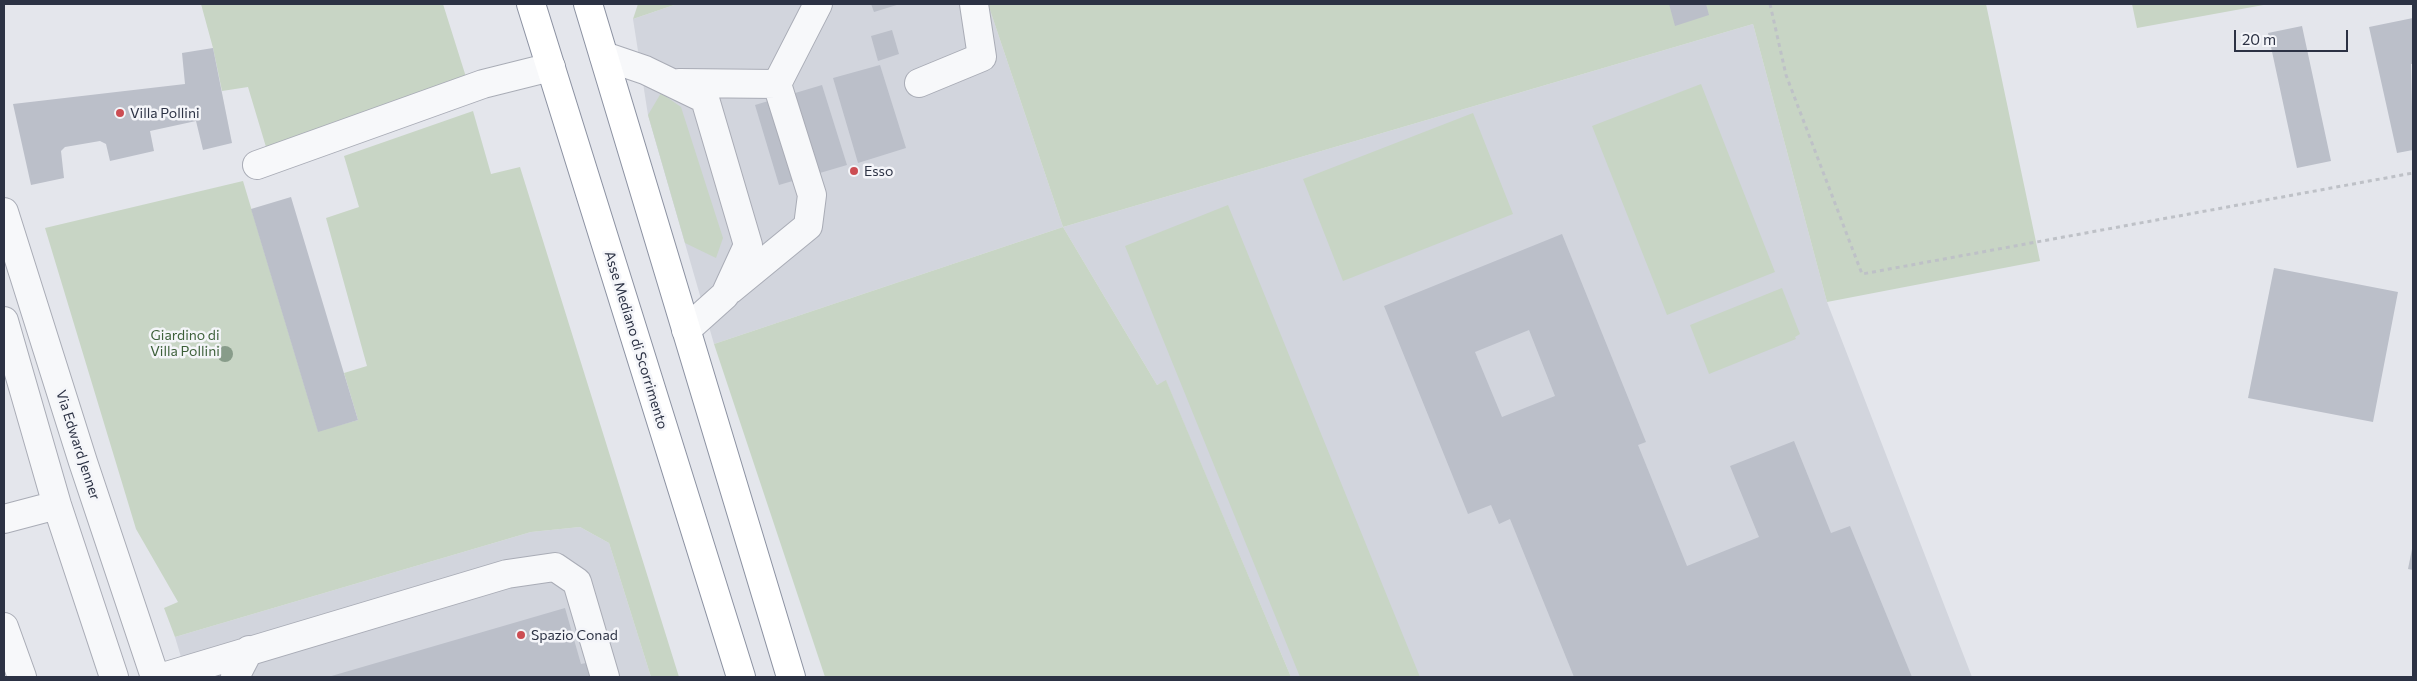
<!DOCTYPE html>
<html>
<head>
<meta charset="utf-8">
<style>
	body { margin:0 }
	#map { position:relative; width:2417px; height:681px; overflow:hidden; background:#e4e6ec; font-family:Commissioner,sans-serif }
	canvas { display:block }
	.frame { position:absolute; inset:0; border:5px solid #2c3244; pointer-events:none }
	.scale { position:absolute; left:2234px; top:30px; width:114px; height:22px; box-sizing:border-box; border:2px solid #2c3244; border-top:0; padding-left:6px; font-size:15px; line-height:18px; white-space:nowrap; color:#2c3244; -webkit-text-stroke:4px #f4f5f9; paint-order:stroke }
</style>
</head>
<body>
<div id="map">
<canvas width="2417" height="681"></canvas>
<div class="frame"></div>
<div class="scale">20 m</div>
</div>
<script>
const g = document.querySelector('canvas').getContext('2d');
g.lineJoin = 'round';
function paint(path, color) { g.fillStyle = color; g.fill(path, 'evenodd'); }
function trace(path, color, width, dash) { g.strokeStyle = color; g.lineWidth = width; g.lineCap = dash ? 'butt' : 'round'; g.setLineDash(dash || []); g.stroke(path); }
function label(font, color, halo, rows, align = 'center') {
  g.font = font + ' Commissioner,sans-serif'; g.lineWidth = 5; g.setLineDash([]); g.textBaseline = 'middle'; g.strokeStyle = halo; g.fillStyle = color; for (const [text, x, y, turn = 0] of rows) {
    g.save(); g.translate(x, y); g.rotate((+turn || 0) * Math.PI / 180); g.textAlign = isNaN(turn) ? turn : align; if (halo) g.strokeText(text, 0, 0); g.fillText(text, 0, 0); g.restore();
  }
}
paint(new Path2D(`
	M677,4H988L1063,227L1753,24L1827,302L1972,677H1291L1166,381L1157,385L1063,227L714,344L648,115L633,19Z
	M580,527L609,543L651,677H187L175,637L531,532Z`), '#d2d5dd');
paint(new Path2D(`
	M201,4H443L466,77L266,147L248,87L222,91L213,48Z
	M638,4H677L633,19Z
	M988,4H1986L2040,261L1827,302L1753,24L1063,227L1157,385L1166,380L1291,677H825L714,344L1063,227Z
	M2132,4H2269L2137,28Z
	M1701,84L1775,272L1667,315L1592,126Z
	M661,93L681,107L723,238L716,258L685,243L648,115Z
	M473,111L491,174L520,167L679,677H651L609,543L580,527L531,532L175,637L164,608L178,602L136,529L45,228L243,181L318,431L358,420L344,373L367,366L326,218L359,207L344,156Z
	M1473,113L1513,214L1343,281L1303,179Z
	M1228,205L1420,677H1300L1125,246Z
	M1782,288L1800,334L1795,337L1796,339L1709,374L1690,325Z`), '#c8d5c5');
paint(new Path2D(`
	M871,4H900L874,12Z
	M1669,4H1706L1709,15L1675,26Z
	M2413,18V64H2411L2413,150L2397,153L2369,27Z
	M2302,26L2331,161L2297,168L2268,33Z
	M892,30L899,54L878,61L871,36Z
	M213,48L232,143L203,150L196,121L150,131L154,151L110,161L106,144L100,141L65,147L61,151L64,178L31,185L13,104L185,84L182,53Z
	M880,65L906,148L858,163L833,78Z
	M822,85L847,165L779,185L755,105Z
	M291,197L358,420L318,432L251,209Z
	M1562,234L1646,442L1638,445L1687,566L1759,537L1730,466L1794,441L1831,533L1850,526L1912,677H1574L1510,519L1499,524L1491,505L1468,514L1384,306ZM1529,330L1555,396L1502,417L1475,352Z
	M2274,268L2398,292L2373,422L2248,398Z
	M2412,549H2413V570L2408,569Z
	M565,608L581,664L586,663L590,677H328Z`), '#bbbfc9');
const minor = new Path2D(`
	M604,56L645,70L705,99L748,245L725,295L686,330
	M679,83L777,84L812,195L808,226L730,290
	M919,83L982,57L974,4
	M777,84L818,4
	M257,165L483,84L551,67
	M4,212L83,462L155,677
	M4,321L57,505L114,677
	M4,519L57,505
	M4,627L22,677
	M163,677L507,574L555,567L577,582L605,677
	M235,677L249,650`);
const highway = new Path2D(`
	M531,4L741,677
	M588,4L791,677`);
trace(minor, '#a9acb6', 30);
trace(highway, '#8c92a2', 30);
trace(new Path2D(`
	M1770,4L1786,75L1862,274L2413,173`), '#bec1c7', 3, [4, 4]);
trace(minor, '#f7f8fa', 28);
trace(highway, '#fff', 28);
g.fillStyle = '#889c8a';
for (const [x, y] of [
	[225,354]
]) { g.beginPath(); g.arc(x, y, 8, 0, 2 * Math.PI); g.fill(); }
for (const [x, y, r, color] of [
	[120,113,5,"#cc4d53"],
	[854,171,5,"#cc4d53"],
	[521,635,5,"#cc4d53"]
]) { const dot = new Path2D(); dot.arc(x, y, r, 0, 2 * Math.PI); g.fillStyle = color; g.fill(dot); trace(dot, '#f4f5f9', 2); }
label('14px', '#2c3244', '#f4f5f9', [
	["Villa Pollini",130,113],
	["Esso",864,171],
	["Spazio Conad",531,635]
], 'left');
label('14px', '#3c5f39', '#f4f5f9', [
	["Giardino di",185,335],
	["Villa Pollini",185,351]
]);
label('14px', '#2c3244', '#f4f5f9', [
	["Asse Mediano di Scorrimento",636,340,73],
	["Via Edward Jenner",78,445,72]
]);
</script>
</body>
</html>
